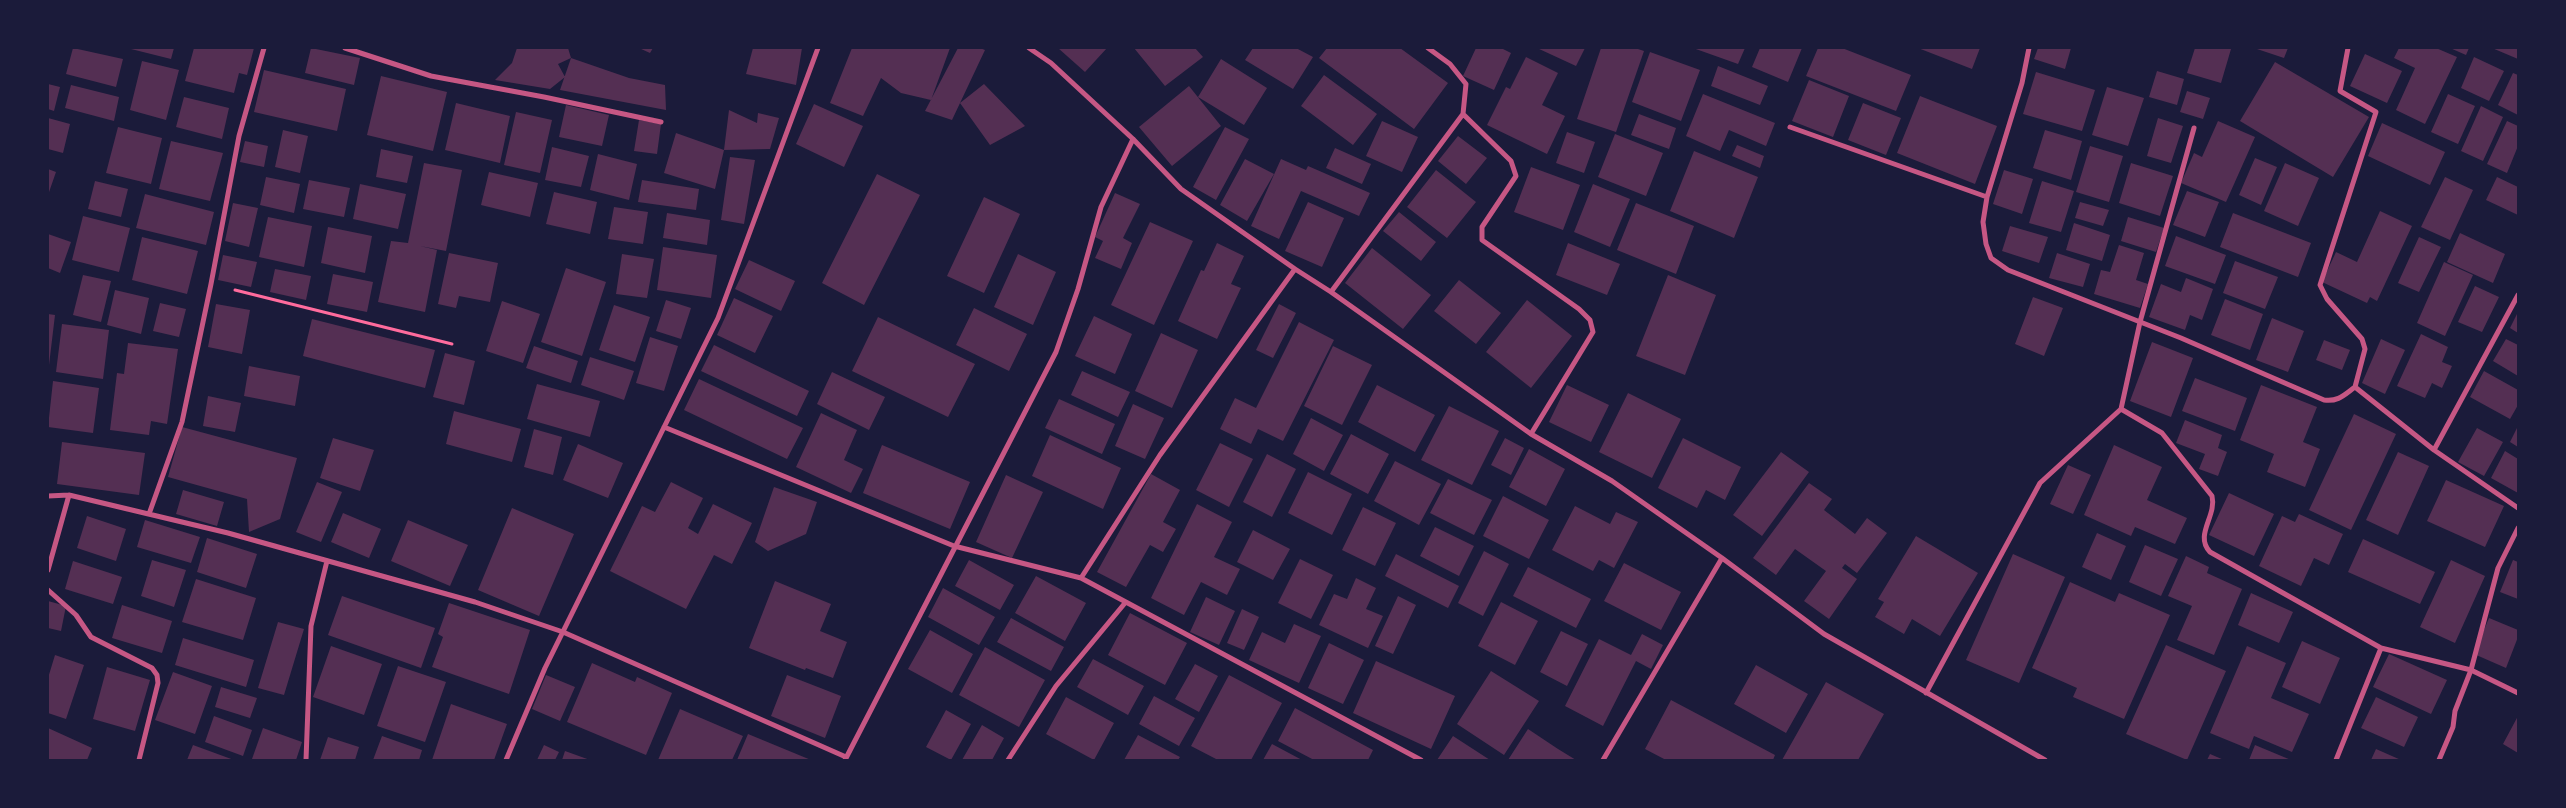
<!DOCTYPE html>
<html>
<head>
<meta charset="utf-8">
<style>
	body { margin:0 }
	#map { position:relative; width:2566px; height:808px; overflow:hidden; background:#1b1b3a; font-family:"PT Sans",sans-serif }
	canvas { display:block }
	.frame { position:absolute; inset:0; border:49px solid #1b1b3a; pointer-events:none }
</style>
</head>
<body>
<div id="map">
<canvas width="2566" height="808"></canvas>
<div class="frame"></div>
</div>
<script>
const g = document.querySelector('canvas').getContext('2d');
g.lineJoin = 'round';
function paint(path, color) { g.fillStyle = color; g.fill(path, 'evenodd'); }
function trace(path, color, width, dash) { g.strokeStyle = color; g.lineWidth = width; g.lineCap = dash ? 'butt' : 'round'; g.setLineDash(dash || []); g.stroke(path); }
paint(new Path2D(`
	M73,48L123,59L116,87L66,74Z
	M127,48H174L171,59Z
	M194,48H254L247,75L239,73L234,93L185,81Z
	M311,48L360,58L354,85L305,73Z
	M517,48H568L571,58L558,64L565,77L550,89L495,80L512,63Z
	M639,48H653L650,53Z
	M753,48H802L796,85L746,74Z
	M852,48H950L931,100L901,93L881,78L863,116L830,103Z
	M958,48H980L985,50L952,120L925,111Z
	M1058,48H1107L1085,72Z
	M1134,48H1195L1203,57L1165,86Z
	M1253,48H1296L1313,57L1293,89L1245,60Z
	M1327,48H1400L1448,83L1414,129L1319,58Z
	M1476,48H1501L1511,53L1494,90L1463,76Z
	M1537,48H1585L1576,66Z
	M1601,48H1635L1644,51L1616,132L1577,119Z
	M1693,48H1745L1738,64Z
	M1760,48H1802L1788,82L1752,67Z
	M1818,48H1842L1911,75L1896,111L1806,76Z
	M1918,48H1980L1972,69Z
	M2038,48H2071L2065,69L2034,59Z
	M2195,48L2231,49L2221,83L2187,73Z
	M2254,48H2288L2284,58Z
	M2399,48H2436L2457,57L2425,124L2396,110L2415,68L2394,58Z
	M2450,48H2469L2466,55Z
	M2492,48H2518V59Z
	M1650,52L1700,70L1681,121L1632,102Z
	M2365,54L2402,71L2387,103L2350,86Z
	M1526,57L1558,73L1542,105L1565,116L1547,154L1487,125L1506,87L1510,89Z
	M2474,57L2504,71L2489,101L2461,88Z
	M571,58L629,78L665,85L666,110L560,90Z
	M1221,59L1267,88L1244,125L1198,97Z
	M142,61L179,70L166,120L130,110Z
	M2275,62L2369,117L2333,177L2240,121Z
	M1718,66L1768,86L1760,105L1711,86Z
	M264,70L346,89L337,131L254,112Z
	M2157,71L2184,79L2177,105L2149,97Z
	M2036,72L2095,90L2082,131L2023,114Z
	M2513,73L2518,75V115L2498,105Z
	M1324,75L1377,114L1353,145L1301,106Z
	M381,76L447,92L433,151L367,135Z
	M1809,80L1849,96L1833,137L1792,121Z
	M48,84L60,87L54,111L48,109Z
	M984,84L1025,126L990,145L960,103Z
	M71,85L119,97L114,121L65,108Z
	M1189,86L1221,126L1172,166L1139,127Z
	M2107,87L2144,98L2128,146L2092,135Z
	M2187,91L2210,98L2203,119L2180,112Z
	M1703,94L1775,123L1766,146L1729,130L1720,151L1686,136Z
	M2448,94L2475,106L2458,144L2431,132Z
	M1920,96L1997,126L1975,184L1897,153Z
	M184,97L229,108L222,139L176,127Z
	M456,103L510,116L500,163L445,150Z
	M1863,103L1901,118L1886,155L1848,140Z
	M814,104L863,126L844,167L796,144Z
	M566,105L609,115L602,146L559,137Z
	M2481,106L2503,117L2483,161L2461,151Z
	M729,110L757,123L758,113L779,118L770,149L724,150Z
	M516,112L552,120L540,173L504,165Z
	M1639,114L1676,128L1669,149L1631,135Z
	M48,118L70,124L63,153L48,149Z
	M2158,118L2183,126L2171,163L2147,156Z
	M639,120L661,124L657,154L634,151Z
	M1382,121L1418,137L1402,172L1366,156Z
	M2218,121L2255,137L2226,202L2181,183L2194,153L2202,157Z
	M2507,121L2518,126V146L2507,173L2487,164Z
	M2382,123L2445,152L2430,185L2368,156Z
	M118,127L162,138L151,184L106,173Z
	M1225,127L1249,139L1216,200L1193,187Z
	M283,130L308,136L300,173L275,167Z
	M2045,130L2082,141L2071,180L2033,168Z
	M1567,132L1595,142L1584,173L1556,163Z
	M676,133L724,150L715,189L664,173Z
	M1615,134L1663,153L1646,196L1598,177Z
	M1458,136L1487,158L1466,184L1438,161Z
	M171,141L223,153L210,201L159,189Z
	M245,141L268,146L264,167L240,162Z
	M1737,145L1764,156L1760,168L1732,156Z
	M2090,146L2123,156L2109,202L2076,192Z
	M552,147L589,156L581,187L545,180Z
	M1335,148L1371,164L1362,184L1326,168Z
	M381,149L413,156L407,183L376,177Z
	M1694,151L1758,177L1734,238L1670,211Z
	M598,154L637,164L629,200L590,190Z
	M730,157L755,160L744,224L721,220Z
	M2255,158L2277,167L2261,205L2239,195Z
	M1245,159L1274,174L1247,221L1220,205Z
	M1281,159L1306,170L1308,166L1370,193L1359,216L1301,191L1279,239L1251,226Z
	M424,163L462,170L446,251L420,246L437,250L425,312L378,302L391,241L408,243Z
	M2131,163L2173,176L2160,216L2119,203Z
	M2285,163L2319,178L2298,226L2264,211Z
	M1531,167L1580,185L1563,230L1514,212Z
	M48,169L56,172L48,195Z
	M1436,170L1476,202L1447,238L1407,207Z
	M2004,170L2033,179L2022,214L1993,204Z
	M489,172L538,183L530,217L481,205Z
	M877,174L920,195L864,305L822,283Z
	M266,177L300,184L294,213L260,205Z
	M2445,177L2473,190L2450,240L2421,227Z
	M2497,177L2518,187V215L2486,200Z
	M309,180L350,188L344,217L303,209Z
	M642,180L699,189L696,210L638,202Z
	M95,181L128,189L121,217L88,209Z
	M2042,181L2074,191L2061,232L2029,223Z
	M360,184L406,194L398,229L353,219Z
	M1593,184L1630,199L1610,247L1574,232Z
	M2187,191L2219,202L2205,237L2173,225Z
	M554,192L597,202L590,234L546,224Z
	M1115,193L1140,204L1123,238L1132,243L1121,269L1095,258L1103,241L1095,237Z
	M145,194L214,212L206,245L136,228Z
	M984,197L1020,214L984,293L947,276Z
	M1308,202L1344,218L1322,267L1285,251Z
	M2080,202L2109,210L2103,226L2075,218Z
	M233,203L258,208L249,247L225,241Z
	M1636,203L1694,226L1676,274L1617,250Z
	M614,207L648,212L643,244L608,239Z
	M2380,211L2412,226L2377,301L2370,297L2367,303L2322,282L2336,252L2357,262Z
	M1399,212L1436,242L1421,261L1383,231Z
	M667,213L710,220L707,245L663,238Z
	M2233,213L2311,243L2298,277L2220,247Z
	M83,216L130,228L119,272L72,260Z
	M268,217L312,226L304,267L259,257Z
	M2128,217L2164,228L2156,252L2121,241Z
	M1150,222L1193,241L1154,325L1111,305Z
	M2074,223L2110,235L2102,261L2066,250Z
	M2010,226L2048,237L2039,263L2002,251Z
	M328,227L372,236L365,273L321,263Z
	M2460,233L2505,254L2493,283L2447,262Z
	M48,234L71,242L60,273L48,268Z
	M2176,236L2226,255L2215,284L2165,266Z
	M142,237L198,251L187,294L132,280Z
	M2419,237L2441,247L2419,292L2398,283Z
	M1217,243L1244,256L1231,284L1241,288L1217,339L1178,321L1201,270L1204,271Z
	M1568,243L1620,264L1607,295L1556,275Z
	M2119,245L2144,253L2136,280L2148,284L2140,308L2094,294L2101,270L2110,272Z
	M663,247L717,255L711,298L657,290Z
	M1372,248L1431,295L1403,329L1345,283Z
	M449,253L498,263L490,302L459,296L456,308L438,304Z
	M2057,253L2090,264L2083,287L2049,278Z
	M622,254L654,259L647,298L616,294Z
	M1018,254L1056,272L1033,325L994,307Z
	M223,255L257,262L251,287L218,280Z
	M749,260L795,281L781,311L735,289Z
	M2235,261L2278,277L2265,309L2223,293Z
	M2444,262L2473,275L2445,336L2417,323Z
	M566,268L606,282L582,356L541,342Z
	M275,269L311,276L306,300L270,292Z
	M333,274L373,282L367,312L327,304Z
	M83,275L111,281L101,322L73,315Z
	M1668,275L1716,295L1685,375L1636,356Z
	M2186,278L2213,289L2202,320L2190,315L2185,330L2149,317L2161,284L2181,292Z
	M1459,280L1501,313L1476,344L1434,311Z
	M2475,286L2499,297L2482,332L2458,322Z
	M115,290L149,298L141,334L107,325Z
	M2033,297L2063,308L2044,356L2015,344Z
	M734,298L773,316L755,353L717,335Z
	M2225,299L2263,314L2250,350L2211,335Z
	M666,300L691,308L681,339L656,331Z
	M1527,300L1572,336L1531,388L1486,352Z
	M502,301L540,314L523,363L486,351Z
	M160,303L186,309L179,337L153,331Z
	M216,304L250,310L242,354L208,347Z
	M1279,304L1296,313L1273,358L1256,350Z
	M614,305L650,317L635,362L599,350Z
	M974,308L1027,334L1009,371L956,345Z
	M2518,312V333L2510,328Z
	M48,314L55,315L49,365H48Z
	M1094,316L1132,334L1115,374L1075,356Z
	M878,317L975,364L948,417L852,371Z
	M2272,318L2304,331L2288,372L2256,360Z
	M312,319L435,350L425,388L303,356Z
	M1299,322L1334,340L1283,441L1258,429L1251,444L1220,429L1235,398L1256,408Z
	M62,324L109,330L103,379L56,372Z
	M1161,333L1198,350L1172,408L1135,391Z
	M2421,334L2448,347L2442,362L2452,366L2442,388L2432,383L2425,398L2397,386Z
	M650,337L678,346L664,391L636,383Z
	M2381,339L2405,350L2385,394L2362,383Z
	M2506,339L2518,345V376L2493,361Z
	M2324,340L2350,350L2342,370L2316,360Z
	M2152,342L2193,358L2171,417L2130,401Z
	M128,343L178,349L167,424L151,421L149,435L110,430L117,373L124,374Z
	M714,345L809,391L797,416L701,371Z
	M534,346L578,361L571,383L526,368Z
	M1333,346L1372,365L1342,425L1304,406Z
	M445,353L475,361L464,405L433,397Z
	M590,357L634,371L624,400L581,385Z
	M249,366L300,376L295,406L244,396Z
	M1082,371L1130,392L1118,417L1071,395Z
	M2484,371L2518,390V405L2510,419L2470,397Z
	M832,372L885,397L869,430L817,404Z
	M2195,378L2247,398L2235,431L2182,411Z
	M699,379L803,428L787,459L684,410Z
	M53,381L99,388L93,433L48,427Z
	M537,384L600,401L590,437L527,419Z
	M1377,385L1435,415L1415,452L1358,422Z
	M1567,385L1609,405L1591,442L1549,422Z
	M2261,385L2317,407L2303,442L2320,449L2305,487L2267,472L2274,454L2240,440Z
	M1628,393L1681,419L1652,478L1599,452Z
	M208,396L241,403L235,432L203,426Z
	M1059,399L1115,424L1102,454L1045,428Z
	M1133,404L1164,418L1145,459L1115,446Z
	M1449,406L1499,431L1472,485L1421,460Z
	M454,411L521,429L512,462L446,444Z
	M821,413L857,430L844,460L863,469L851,493L796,467Z
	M2354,414L2396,434L2351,530L2309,510Z
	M1311,418L1343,435L1324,471L1293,454Z
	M2185,420L2222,435L2218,448L2227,452L2218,476L2199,469L2205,454L2176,443Z
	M2518,426V447L2510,442Z
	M182,427L297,458L280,519L249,532L247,499L168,477Z
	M2477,428L2503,442L2484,476L2458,462Z
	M534,429L562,437L553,475L524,467Z
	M1351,434L1389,454L1368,494L1330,474Z
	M1050,435L1121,468L1103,509L1032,476Z
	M333,438L374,450L360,491L320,478Z
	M1505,438L1524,448L1511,475L1491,465Z
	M1683,438L1741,467L1725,500L1706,490L1697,508L1658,488Z
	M62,442L145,453L139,495L57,484Z
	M1220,443L1253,459L1229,507L1196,490Z
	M578,444L623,463L608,498L563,480Z
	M882,445L970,482L950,529L863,493Z
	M2114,445L2162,467L2147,500L2187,518L2175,544L2135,527L2131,536L2084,515Z
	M1529,449L1565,469L1546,506L1509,487Z
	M2505,451L2518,459V493L2491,478Z
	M1781,452L1809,472L1762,536L1733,515Z
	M2398,452L2429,466L2398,535L2366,520Z
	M1267,454L1296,469L1272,517L1243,502Z
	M1395,461L1441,484L1419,525L1374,501Z
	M2068,465L2091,475L2073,514L2050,504Z
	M1308,472L1352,494L1332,535L1288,513Z
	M1151,474L1180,490L1163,522L1176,529L1163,552L1150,545L1126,587L1097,572Z
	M1006,475L1043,492L1012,558L976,542Z
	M1448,479L1492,500L1474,535L1430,513Z
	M2446,480L2504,506L2485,547L2427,521Z
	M317,482L342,492L321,542L296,532Z
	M671,482L703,498L688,528L698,534L713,504L752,523L732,564L714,555L686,609L610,571L642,506L655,512Z
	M1809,483L1832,499L1824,510L1855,534L1867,518L1887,533L1857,573L1845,564L1842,568L1857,579L1829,619L1804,601L1826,571L1795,549L1776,575L1753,558Z
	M774,487L817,502L806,534L768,551L755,542Z
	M183,490L224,502L217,526L176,514Z
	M2229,493L2274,514L2254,556L2209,535Z
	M1503,496L1549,520L1529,559L1483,536Z
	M1197,504L1232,522L1214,557L1240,569L1227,595L1201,582L1184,615L1151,598Z
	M1575,506L1610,524L1616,512L1638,522L1614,568L1599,560L1593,571L1552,550Z
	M1363,507L1396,523L1375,566L1342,550Z
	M512,508L574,534L539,616L478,590Z
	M343,513L381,529L369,558L331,542Z
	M2299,514L2343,534L2329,565L2314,558L2301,586L2259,566L2282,516L2295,522Z
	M87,516L126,529L116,561L77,548Z
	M145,520L200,537L191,563L137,547Z
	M408,520L468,545L450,586L391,561Z
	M1435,527L1474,546L1459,576L1420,556Z
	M1253,530L1290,549L1273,580L1237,562Z
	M2097,533L2126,546L2111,580L2082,567Z
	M1916,536L1978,573L1940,636L1912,619L1904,634L1875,617L1884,602L1878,599Z
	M207,538L257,554L246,588L197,572Z
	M2363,539L2435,572L2420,604L2348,572Z
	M2145,545L2178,559L2161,596L2129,582Z
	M1484,551L1509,564L1483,616L1458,603Z
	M1396,554L1459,586L1448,608L1385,576Z
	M2013,554L2065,577L2019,683L1966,660Z
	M2186,556L2209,567L2207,573L2242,589L2214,655L2177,640L2192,606L2168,596Z
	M1300,559L1333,575L1311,619L1278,603Z
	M152,560L186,570L174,607L141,596Z
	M969,560L1014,585L1000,610L955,586Z
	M2451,560L2485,576L2455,643L2420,627Z
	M2513,560L2518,562V599L2500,592Z
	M73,561L122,577L113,604L65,589Z
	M1624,563L1681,592L1661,630L1604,601Z
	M1528,567L1591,599L1576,628L1513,596Z
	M1036,576L1086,603L1065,641L1015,613Z
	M1356,578L1376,588L1366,609L1383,616L1368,648L1319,625L1334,594L1347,599Z
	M196,579L256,598L243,640L182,622Z
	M775,581L831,604L820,631L847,642L833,678L806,668L805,670L749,648Z
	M2070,582L2115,602L2119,593L2170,615L2124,719L2073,697L2077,688L2032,668Z
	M943,588L995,617L979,645L928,617Z
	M2251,593L2293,612L2279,643L2238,625Z
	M342,596L435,628L421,668L328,635Z
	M1398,596L1416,605L1393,654L1375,646Z
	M1206,597L1235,611L1219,645L1190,632Z
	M48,601L66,606L61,631L48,628Z
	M1501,602L1538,621L1515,665L1478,646Z
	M449,603L530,630L509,694L432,667L443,637L438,634Z
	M122,605L172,621L162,653L112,638Z
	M1242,609L1259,617L1244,650L1227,643Z
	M1130,613L1187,643L1165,685L1108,655Z
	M1011,618L1064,647L1051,671L997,642Z
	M2489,618L2518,630V637L2506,668L2474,654Z
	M278,622L304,629L284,695L258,688Z
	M1294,624L1321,636L1299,683L1249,660L1262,632L1285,643Z
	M930,630L973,654L952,693L908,669Z
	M1561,631L1588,644L1567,686L1540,672Z
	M1642,634L1663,645L1651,669L1636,661L1603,726L1565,706L1599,639L1631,655Z
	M183,638L254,660L246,687L175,665Z
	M2302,641L2340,658L2320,704L2282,687Z
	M1329,643L1364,660L1343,704L1308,688Z
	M2166,645L2226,671L2187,760L2126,734Z
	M331,646L382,664L364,715L313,697Z
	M2247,646L2286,663L2271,698L2309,714L2292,752L2254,736L2249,749L2210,733Z
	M985,647L1045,680L1019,727L959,695Z
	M2389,654L2447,680L2431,714L2373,687Z
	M55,655L84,665L66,719L48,713V678Z
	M1093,659L1144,686L1128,715L1077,687Z
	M1376,661L1455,696L1431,749L1353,713Z
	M592,663L635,682L637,677L672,693L646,755L567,722Z
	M1195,664L1218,676L1199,712L1175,699Z
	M1756,665L1808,694L1786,733L1734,704Z
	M398,666L446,682L425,742L377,726Z
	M107,667L150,680L135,731L93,719Z
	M1491,671L1539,701L1504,755L1457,724Z
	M173,672L212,686L195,734L155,720Z
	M546,675L575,687L560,721L532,709Z
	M787,675L841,696L825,738L771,716Z
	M1229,675L1282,703L1251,760H1218L1191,746Z
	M1826,682L1884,714L1858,760H1782Z
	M221,687L257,698L250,718L215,707Z
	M1154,696L1195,718L1179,746L1139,724Z
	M1066,697L1114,723L1094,760L1046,734Z
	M2376,697L2418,717L2404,747L2361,728Z
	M1671,700L1775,755L1773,760H1666L1645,749Z
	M451,704L507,724L494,760H432Z
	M1295,708L1373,750L1368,760H1314L1278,741Z
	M680,709L743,736L732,760H658Z
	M946,710L971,724L951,760L926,747Z
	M214,716L252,730L243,756L205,742Z
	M2518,716V753L2503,744Z
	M982,725L1004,738L992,760H962Z
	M48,728L92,748L87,760H48Z
	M263,728L302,742L296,760L252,759Z
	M1528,729L1558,749L1576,760H1508Z
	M748,734L811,760H737Z
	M1138,735L1180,757L1178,760H1124Z
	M382,736L422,750L419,760H373Z
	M1453,736L1490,760H1437Z
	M328,737L359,747L355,760H320Z
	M1272,744L1302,760H1263Z
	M193,745L234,760H187Z
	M544,745L559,752L555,760H537Z
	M2255,745L2291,760H2249Z
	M2376,749L2401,760H2371Z
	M565,751L590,760H562Z
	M2210,754L2224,760H2207Z`), '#542f53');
trace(new Path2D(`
	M235,290L452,344`), '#ff6b9d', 3);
trace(new Path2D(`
	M345,48L431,76L544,97L661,122
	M1029,48L1051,63L1133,139L1181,189L1295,269L1331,292L1531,434L1612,481L1722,558L1824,634L2045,760
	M2029,48L2022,83L1987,197L1983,222L1986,244L1991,258L2008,270L2181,338L2324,400C2338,402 2344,395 2355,387L2434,450L2518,508
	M2348,48L2340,91L2376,112L2320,285L2327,299L2362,339L2365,349L2355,387
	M1463,114L1511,161L1516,176L1482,227V240L1579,309L1590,320L1593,332L1531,434
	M1790,127L1987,197
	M1295,269L1160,455L1081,578L1421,760
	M1331,292L1463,114L1466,84L1450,64L1428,48
	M2121,409L2140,322L2194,128
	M664,427L954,546L1081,578
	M2434,450L2518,295
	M48,496L69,495L228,533L475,602L563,632L846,757
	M149,514L182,422L211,284L239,136L264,48
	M48,570L69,495
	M48,590L76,615L91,637L152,668L157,675L158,683L139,760
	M1926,693L2040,483L2121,409L2162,433L2212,496C2217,516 2194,535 2210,552L2381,648L2471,670L2518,693
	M306,760L311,626L327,561
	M506,760L545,668L718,318L818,48
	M845,760L1056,352L1078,289L1101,207L1133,139
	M1008,760L1056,686L1125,603
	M1603,760L1722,558
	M2336,760L2381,648
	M2439,760L2453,727L2455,711L2471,670L2498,568L2518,528`), '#c65784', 5);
</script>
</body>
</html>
